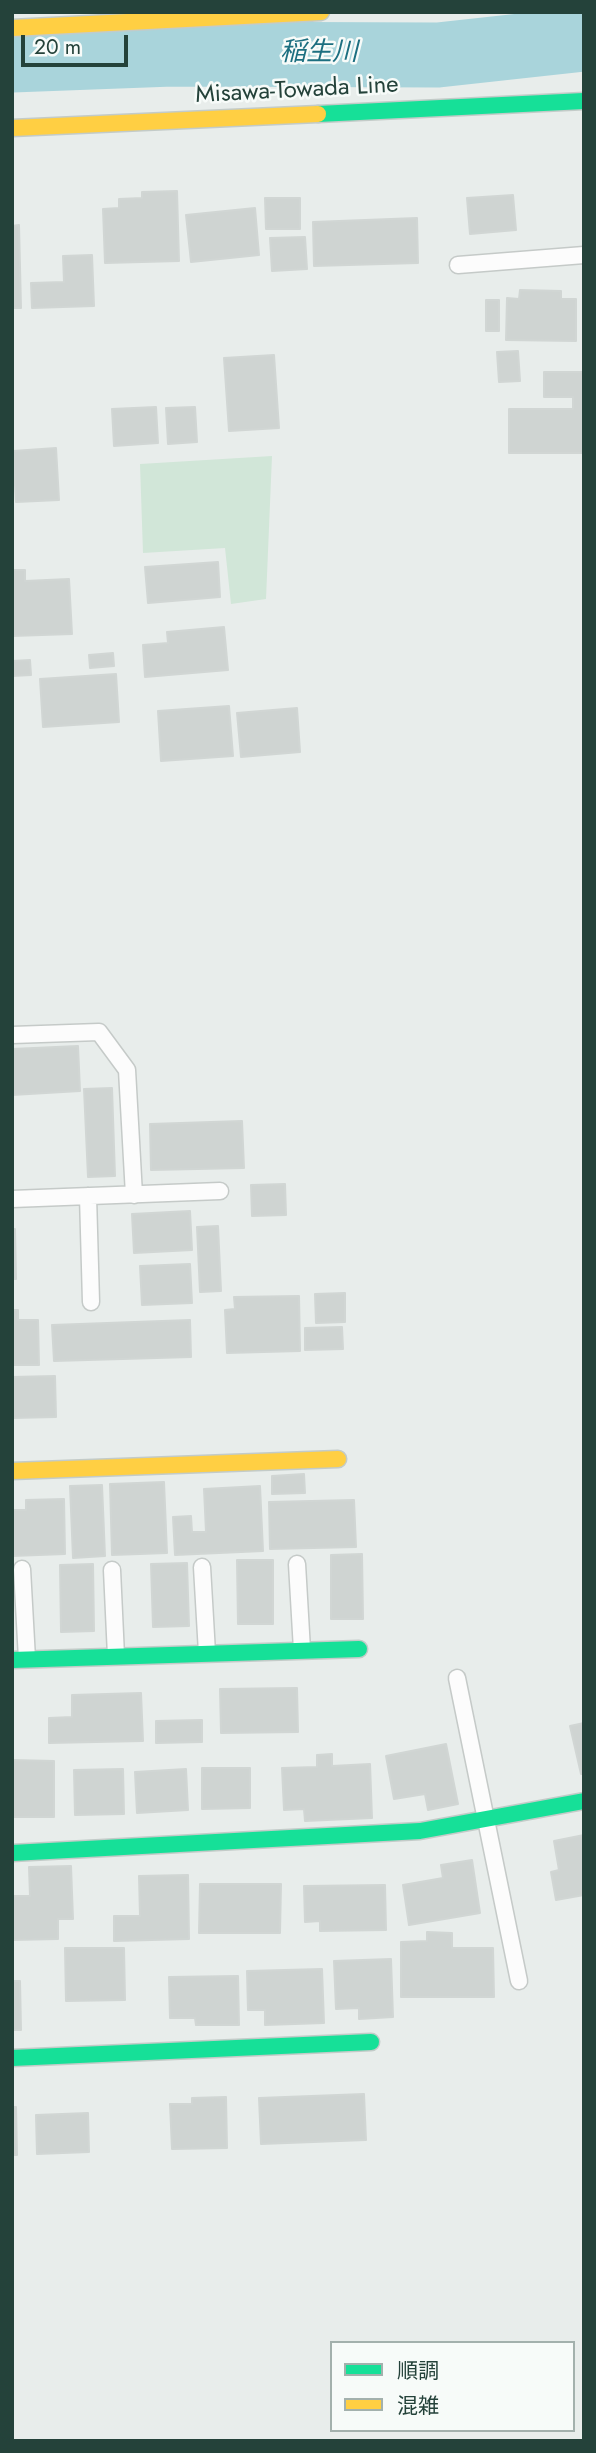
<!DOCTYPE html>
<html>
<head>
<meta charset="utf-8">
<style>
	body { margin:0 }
	#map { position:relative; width:596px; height:2453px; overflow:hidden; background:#e8edeb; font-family:Jost,"Noto Sans JP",sans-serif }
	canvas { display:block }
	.frame { position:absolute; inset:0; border:14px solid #24423a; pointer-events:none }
	.legend { position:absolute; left:330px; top:2341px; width:245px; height:91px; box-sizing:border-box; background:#f7fbf9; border:2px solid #a3b1ad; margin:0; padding:9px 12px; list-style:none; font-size:21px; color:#24423a }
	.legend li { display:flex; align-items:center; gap:14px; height:35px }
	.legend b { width:35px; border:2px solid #a3b1ad }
	.scale { position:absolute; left:21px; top:35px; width:107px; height:32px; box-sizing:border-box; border:4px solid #24423a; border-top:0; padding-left:9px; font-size:21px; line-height:24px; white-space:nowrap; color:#24423a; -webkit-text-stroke:5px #f7fbf9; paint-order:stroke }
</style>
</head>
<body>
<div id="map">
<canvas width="596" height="2453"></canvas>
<div class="frame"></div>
<ul class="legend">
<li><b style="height:9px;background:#16e098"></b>順調</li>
<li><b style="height:9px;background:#ffcf43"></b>混雑</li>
</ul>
<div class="scale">20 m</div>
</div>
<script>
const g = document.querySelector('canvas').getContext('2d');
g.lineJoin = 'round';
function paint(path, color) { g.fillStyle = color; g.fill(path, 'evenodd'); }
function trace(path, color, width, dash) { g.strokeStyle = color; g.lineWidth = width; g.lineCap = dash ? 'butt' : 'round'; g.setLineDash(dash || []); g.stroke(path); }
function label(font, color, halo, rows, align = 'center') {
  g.font = font + ' Jost,"Noto Sans JP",sans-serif'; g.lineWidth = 5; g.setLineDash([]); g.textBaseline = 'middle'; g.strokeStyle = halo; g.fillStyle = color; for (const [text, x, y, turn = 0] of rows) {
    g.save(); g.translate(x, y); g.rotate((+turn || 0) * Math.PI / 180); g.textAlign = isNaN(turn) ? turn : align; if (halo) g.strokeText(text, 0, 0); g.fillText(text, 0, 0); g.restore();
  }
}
paint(new Path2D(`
	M272,456L266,599L231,604L225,548L143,553L140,464Z`), '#d1e6d8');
trace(new Path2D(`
	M12,60L172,54L438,55L584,39`), '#a9d4db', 65);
const building = new Path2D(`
	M177,191L179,261L105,263L103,209L119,208V199L142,198V192Z
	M513,195L516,230L470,234L467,198Z
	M265,198H300V229H266Z
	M255,208L259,255L191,262L186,215Z
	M417,218L418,263L314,266L313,222Z
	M19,225L21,308H12V226Z
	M305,237L307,269L272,271L270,238Z
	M92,255L94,306L32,308L31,283L64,282L63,256Z
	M520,290L561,291V299H576V341L506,340L507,298L519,299Z
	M486,300H499V331H486Z
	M518,351L520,381L499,382L497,352Z
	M274,355L279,428L229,431L224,358Z
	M544,372H584V453H509V409H573V397H544Z
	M156,407L158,443L114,446L112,409Z
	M195,407L197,442L168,444L166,408Z
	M56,448L59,500L16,502L13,451Z
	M218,562L220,597L148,603L145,567Z
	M12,570H25V581L69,579L72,634L12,636Z
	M224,627L228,670L145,677L143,645L168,643L167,632Z
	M113,653L114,666L90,668L89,655Z
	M30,660L31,675L12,676V661Z
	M116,674L119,722L43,727L40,679Z
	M229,706L233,756L161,761L158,711Z
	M297,708L300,752L241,757L237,713Z
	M78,1046L80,1091L12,1095V1049Z
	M112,1088L115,1176L88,1177L84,1089Z
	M242,1121L244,1168L151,1170L150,1124Z
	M285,1184L286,1215L252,1216L251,1185Z
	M190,1211L192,1250L134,1253L132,1214Z
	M218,1226L221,1291L200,1292L197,1227Z
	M12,1229H15L16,1279H12Z
	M190,1264L192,1303L142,1305L140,1266Z
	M345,1293V1322L316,1323L315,1294Z
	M299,1296L300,1351L227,1353L225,1310L235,1309L234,1297Z
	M12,1310H18V1320H38L39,1365H12Z
	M190,1320L191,1357L54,1361L52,1325Z
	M342,1327L343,1349L305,1350V1328Z
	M55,1376L56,1417L12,1418V1377Z
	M304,1474L305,1493L272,1494V1476Z
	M164,1482L167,1553L112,1555L110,1484Z
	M102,1485L105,1556L73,1558L70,1486Z
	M260,1486L263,1551L175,1555L173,1517L191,1516L192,1532H206L204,1489Z
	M64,1499L65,1554L12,1556V1510H26V1500Z
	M354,1500L356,1547L270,1549L269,1502Z
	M362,1554L363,1619H331V1555Z
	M237,1560H273V1624H238Z
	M187,1563L189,1626L153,1627L151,1564Z
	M93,1564L94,1631L61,1632L60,1565Z
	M297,1688L298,1732L221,1733L220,1689Z
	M141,1693L143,1741L49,1743V1718L72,1717V1695Z
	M202,1720V1742L156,1743V1721Z
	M584,1723V1774H581L570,1726Z
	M446,1744L458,1804L428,1810L425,1794L394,1799L386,1756Z
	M332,1754V1766L370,1764L372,1818L305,1821L304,1809L284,1810L282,1768L317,1767V1755Z
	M12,1760L54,1761V1817H12Z
	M202,1768H250V1808L202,1809Z
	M123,1769L124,1814L75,1815L74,1770Z
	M186,1769L188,1810L137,1813L135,1772Z
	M584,1835V1895L556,1900L551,1872L559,1870L554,1841Z
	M472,1860L480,1913L409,1925L403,1885L443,1878L441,1865Z
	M71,1866L73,1919H58V1939L12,1940V1896H30L29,1867Z
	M188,1875L189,1939L114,1941V1916H140L139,1876Z
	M200,1884H281L280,1933H199Z
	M385,1885L386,1930L320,1931V1921L305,1922L304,1886Z
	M427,1932L452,1933V1948H493L494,1997H401V1942L427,1941Z
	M65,1948H124L125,2000L66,2001Z
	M391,1959L393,2017L359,2019V2008L336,2009L334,1961Z
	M322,1969L324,2023L265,2025V2010H248L247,1971Z
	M238,1976L239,2025H196L195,2018H170L169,1977Z
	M12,1981H20L21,2030H12Z
	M364,2094L366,2140L261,2144L259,2098Z
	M226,2097L227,2148L172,2149L170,2104H192V2098Z
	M12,2107H16L17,2155H12Z
	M88,2113L89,2152L37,2154L36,2115Z`);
paint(building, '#cfd4d2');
trace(building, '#d1d6d4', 2);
const lane = new Path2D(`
	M458,265L584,255
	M12,1035L99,1032L127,1070L134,1195
	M88,1196L91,1302
	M12,1199L220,1191
	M297,1564L302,1650
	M202,1567L207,1653
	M22,1569L27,1659
	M112,1570L116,1656
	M457,1678L519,1981`);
const fast = new Path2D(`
	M318,114L584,101
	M12,1660L359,1649
	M12,1853L420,1831L584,1801
	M12,2058L371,2042`);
const slow = new Path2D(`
	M12,28L321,12
	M12,128L318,114
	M12,1471L338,1459`);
trace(lane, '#c5cac8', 19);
trace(fast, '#c3cbc8', 19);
trace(slow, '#c3cbc8', 19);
trace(lane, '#fcfcfc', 16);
trace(fast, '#16e098', 16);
trace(slow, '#ffcf43', 16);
label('24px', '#24423a', '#f7fbf9', [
	["Misawa-Towada Line",297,91,-3]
]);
label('italic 26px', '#1c6f80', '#f7fbf9', [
	["稲生川",319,54]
]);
</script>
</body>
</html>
